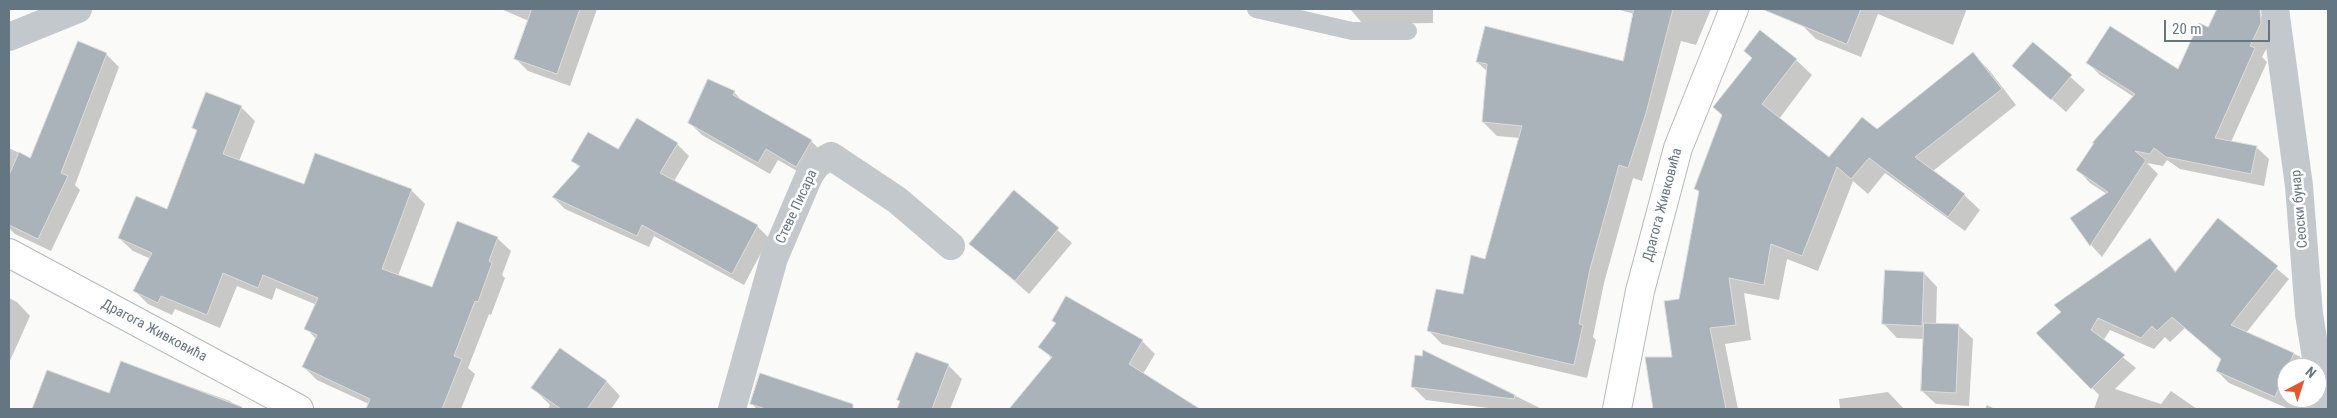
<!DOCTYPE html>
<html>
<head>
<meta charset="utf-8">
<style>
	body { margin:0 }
	#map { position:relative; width:2337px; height:418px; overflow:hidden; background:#fafaf8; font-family:"Roboto Condensed",sans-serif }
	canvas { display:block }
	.frame { position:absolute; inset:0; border:10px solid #657683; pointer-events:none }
	.north { position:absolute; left:2277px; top:358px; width:50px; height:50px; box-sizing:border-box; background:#fff; border:1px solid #c1c8cd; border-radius:50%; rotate:40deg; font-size:14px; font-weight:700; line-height:20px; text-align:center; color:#657683 }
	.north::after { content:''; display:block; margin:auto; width:18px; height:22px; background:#e4572e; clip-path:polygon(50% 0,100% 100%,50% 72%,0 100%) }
	.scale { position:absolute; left:2164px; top:20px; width:106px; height:22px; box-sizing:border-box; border:2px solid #657683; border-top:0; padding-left:6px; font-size:15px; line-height:18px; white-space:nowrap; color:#657683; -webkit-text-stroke:4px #fff; paint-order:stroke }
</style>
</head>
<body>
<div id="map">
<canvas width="2337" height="418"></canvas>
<div class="frame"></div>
<div class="north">N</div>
<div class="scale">20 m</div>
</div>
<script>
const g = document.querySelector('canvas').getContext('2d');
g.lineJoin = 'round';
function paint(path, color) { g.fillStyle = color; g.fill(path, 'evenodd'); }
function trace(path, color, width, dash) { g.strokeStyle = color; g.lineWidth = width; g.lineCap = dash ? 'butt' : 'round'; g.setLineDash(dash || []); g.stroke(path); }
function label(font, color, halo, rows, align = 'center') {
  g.font = font + ' "Roboto Condensed",sans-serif'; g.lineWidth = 5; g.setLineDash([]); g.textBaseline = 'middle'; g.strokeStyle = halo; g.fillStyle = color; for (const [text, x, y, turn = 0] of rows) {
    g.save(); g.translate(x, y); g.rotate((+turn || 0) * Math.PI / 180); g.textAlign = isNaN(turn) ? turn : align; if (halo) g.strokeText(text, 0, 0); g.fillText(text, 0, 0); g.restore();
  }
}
paint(new Path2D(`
	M501,9H597L570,86L528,71L516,59L529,21Z
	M1350,9H1433V23L1363,24Z
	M1616,9H1711L1696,45L1681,41L1642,181L1633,178L1604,283L1593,337L1596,340L1587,378L1442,344L1428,330L1464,296L1486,260L1520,138L1497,136L1483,122L1488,72L1477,62H1624L1635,14Z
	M1809,9H1965L1966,11L1953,45L1878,14L1861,57L1816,39L1802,25Z
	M2218,9H2249L2259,14L2272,26L2273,36L2262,57L2267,62L2231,142L2256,147L2269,159L2264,186L2180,169L2167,160L2163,166L2147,163L2158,174L2102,257L2091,245L2107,194L2090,183L2078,170L2094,143L2134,97L2100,75L2088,63L2178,71L2208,28Z
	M2033,44L2085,90L2066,112L2014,66Z
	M106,54L119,67L75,185L80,190L51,251L15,234L9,228V205L13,197L9,194V148L31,159Z
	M1973,54L1989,70L2016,105L1933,171L1964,195L1980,210L1965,231L1885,173L1868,194L1853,181L1818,271L1787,259L1779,300L1744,293L1751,340L1725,344L1738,409H1655L1647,359L1674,358L1680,300L1700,193L1695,188L1796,60L1812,75L1779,119L1829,159L1877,131Z
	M734,92L745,104L811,141L823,153L809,178L778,160L770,174L702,135L690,123Z
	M241,107L255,121L239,161L304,186L411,190L425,204L398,276L433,288L497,238L511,251L502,275L505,278L491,315L489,314L468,368L475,374L461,409H367L369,404L317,380L304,367L316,339L306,328L317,305L276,288L272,300L237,286L220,328L175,309L172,315L148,304L135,291L151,259L133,251L119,238L167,211L198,132L193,128Z
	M677,144L689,156L674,181L757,226L769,238L744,285L654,236L649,247L565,209L553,197L580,168L573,161L619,151Z
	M1014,192L1072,243L1029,294L971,243Z
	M2218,219L2289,279L2246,333L2299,356L2311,368H2287V398H2306L2301,409H2289L2229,383L2217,371L2222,360L2185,328L2170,342L2165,337L2154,349L2110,330L2103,341L2136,368L2115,389L2161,404L2171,391L2197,409H2094L2099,395L2038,333L2150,239L2176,272Z
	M1924,273L1937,287L1936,325L1959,326L1973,339L1969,406L1936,404L1922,391L1925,339L1897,338L1884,324Z
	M9,298L17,302L30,316L9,363Z
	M1142,341L1155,354L1143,374L1197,409L1012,408L1052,359L1040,346Z
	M560,350L607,382L620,396L611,409H548L550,405L533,388Z
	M1424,351L1542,409H1496L1426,400L1412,386Z
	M916,353L948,365L962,379L950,409H897Z
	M121,362L230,401L238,409H33L48,372L109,395Z
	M1888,392L1904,409H1840L1839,399Z
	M751,403H823L821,409H757Z
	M1987,405L1995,409H1985Z`), '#0003');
const building = new Path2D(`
	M532,9H580L557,74L514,59Z
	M1634,9H1673L1646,113L1628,168L1619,165L1590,269L1579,324L1583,325L1574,365L1427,331L1436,289L1463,294L1471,255L1485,259L1522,126L1482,122L1487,64L1476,62L1485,26L1623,61Z
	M1762,9H1861L1847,44Z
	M2217,9H2260L2261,23L2250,46L2255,48L2215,138L2257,146L2251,174L2166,157L2154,148L2150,154L2135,151L2146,160L2090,246L2070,218L2108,192L2076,170L2094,143H2092L2135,94L2086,63L2110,26L2178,69L2199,23L2208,27Z
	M1760,30L1797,59L1762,104L1829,157L1862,117L1877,129L1973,52L2002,89L1915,157L1965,194L1948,217L1869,158L1851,179L1837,167L1802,256L1771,244L1764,285L1729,278L1736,325L1710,328L1726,409H1653L1645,357H1672L1664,301L1679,299L1699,191L1694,189L1722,115L1713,107L1752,58L1744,51Z
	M78,41L107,53L61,173L68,176L38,239L9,225V175L19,152L30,158Z
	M2033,42L2072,75L2051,100L2012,66Z
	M708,79L735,91L733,95L812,140L796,167L766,149L758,163L688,123Z
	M206,92L242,106L223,154L304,184L315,153L412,189L382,269L432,287L457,221L498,237L489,261L492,263L478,302L475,301L454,356L462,359L442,409H366L370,399L302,367L317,335L304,329L318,298L263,275L258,288L223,273L207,315L161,296L158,303L133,291L152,253L118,238L136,196L167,209L197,130L192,128Z
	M637,118L678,143L660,173L758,225L732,274L642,225L637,236L552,197L580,166L571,161L588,132L618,149Z
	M1014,190L1059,228L1015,281L969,244Z
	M2218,218L2278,266L2231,325L2294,353L2275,397L2216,371L2221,359L2172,317L2157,331L2152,326L2141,338L2098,318L2091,330L2125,355L2091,389L2036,333L2061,312L2054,305L2150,238L2175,272Z
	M1885,270L1924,272L1922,326L1882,324Z
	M1066,296L1143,340L1129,364L1200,409H1009L1052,357L1038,347L1056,323L1052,321Z
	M1924,323L1959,324L1956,393L1921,391Z
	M560,348L607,381L587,409H561L531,388Z
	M1423,350L1515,395L1514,399L1411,387L1415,355L1422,356Z
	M916,352L949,364L932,409H897L900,401L897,400Z
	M121,361L242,407V409H32L47,370L109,393Z
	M760,373L853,404V409H766L750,404Z`);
paint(building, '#aab3b9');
trace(building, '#dcdcda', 1);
const secondary = new Path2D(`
	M9,253L299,409
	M1617,409L1640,291L1678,148L1734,9`);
trace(secondary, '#b3babf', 30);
trace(new Path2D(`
	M1256,9L1352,31H1408`), '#c3c8cc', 18);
trace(new Path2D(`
	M2275,9L2299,186L2309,314L2319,377L2317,409
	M9,37L78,9
	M732,409L774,258L809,176L817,164L831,156L897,200L951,246`), '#c3c8cc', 28);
trace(secondary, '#fff', 28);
label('14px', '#657683', '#fff', [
	["Драгога Живковића",1663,205,-75],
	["Стеве Писара",797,207,-65],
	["Сеоски бунар",2300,209,-95],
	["Драгога Живковића",154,331,28]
]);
</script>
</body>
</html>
